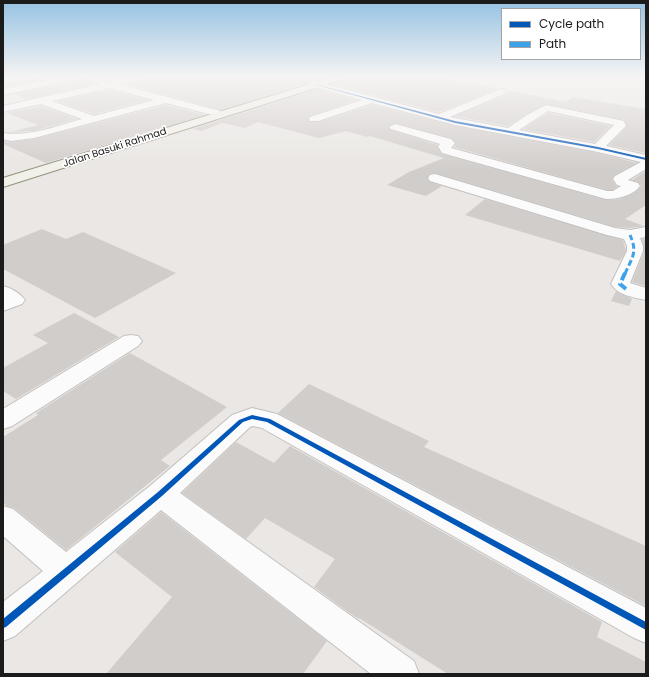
<!DOCTYPE html>
<html>
<head>
<meta charset="utf-8">
<style>
	body { margin:0 }
	#map { position:relative; width:649px; height:677px; overflow:hidden; background:#eae7e4; font-family:Poppins,sans-serif }
	canvas { display:block }
	.frame { position:absolute; inset:0; border:4px solid #1b1b1b; pointer-events:none }
	.legend { position:absolute; left:501px; top:8px; width:140px; height:52px; box-sizing:border-box; background:#fff; border:1px solid #a4a4a4; margin:0; padding:5px 7px; list-style:none; font-size:12px; color:#1b1b1b }
	.legend li { display:flex; align-items:center; gap:8px; height:20px }
	.legend b { width:20px; border:1px solid #a4a4a4 }
</style>
</head>
<body>
<div id="map">
<canvas width="649" height="677"></canvas>
<div class="frame"></div>
<ul class="legend">
<li><b style="height:5px;background:#0057b8"></b>Cycle path</li>
<li><b style="height:5px;background:#3da2ea"></b>Path</li>
</ul>
</div>
<script>
const g = document.querySelector('canvas').getContext('2d');
g.lineJoin = 'round';
function paint(path, color) { g.fillStyle = color; g.fill(path, 'evenodd'); }
function trace(path, color, width, dash) { g.strokeStyle = color; g.lineWidth = width; g.lineCap = dash ? 'butt' : 'round'; g.setLineDash(dash || []); g.stroke(path); }
function label(font, color, halo, rows, align = 'center') {
  g.font = font + ' Poppins,sans-serif'; g.lineWidth = 3.5; g.setLineDash([]); g.textBaseline = 'middle'; g.strokeStyle = halo; g.fillStyle = color; for (const [text, x, y, turn = 0] of rows) {
    g.save(); g.translate(x, y); g.rotate((+turn || 0) * Math.PI / 180); g.textAlign = isNaN(turn) ? turn : align; if (halo) g.strokeText(text, 0, 0); g.fillText(text, 0, 0); g.restore();
  }
}
paint(new Path2D(`
	M39,76H58L11,86L4,84Z
	M78,76H83V78L95,84L26,99L13,94L73,81Z
	M149,76H330L317,80H313L308,83L221,110L126,84L147,80Z
	M347,76H436L498,89L439,112L332,84L344,80Z
	M317,89L357,100L310,116L308,120L310,122H318L372,105L455,126L598,153L637,163L614,175L612,180L617,187L613,190H607L454,147L456,143L451,138L395,123L388,127L391,130L437,145V147L442,154L606,200L620,199L634,193L642,186L638,182L632,180L646,171V205L625,219L644,226L630,228L615,227L435,173L429,174L427,179L430,182L442,186L426,196L387,185L409,172L444,158L370,136L367,137L346,131L319,138L258,122L245,128L222,123L202,131L192,129Z
	M110,90L148,100L94,114L57,101Z
	M506,90L566,102L573,97L646,109V153L609,145L627,127L624,120L546,104L526,114L508,126L455,116L505,95L508,92Z
	M166,105L205,115L46,163L3,144V141L11,142L34,139Z
	M41,106L77,119L33,131L11,132L38,125L7,113Z
	M548,113L611,126L594,142L523,129Z
	M485,199L623,240L626,251L620,261L465,215Z
	M42,229L66,239L83,232L176,273L95,318L3,269V245Z
	M642,239H646V286L632,282L644,252Z
	M616,291L632,299L629,306L611,301Z
	M74,313L119,337L16,399L3,391V368L48,343L33,335Z
	M130,353L227,407L161,460L170,466L66,550L14,508L7,506L3,502V437L38,415L36,413Z
	M309,384L429,441L424,447L646,546V606L278,413Z
	M236,442L274,463L290,446L602,622L597,637L646,662V674H448L359,618V619L351,614L314,587L335,559L265,518L246,539L182,493Z
	M161,512L327,641L303,674H106L172,597L115,552Z`), '#d1cdcb');
const minor = new Path2D(`
	M63,77H77L73,80L3,95V89Z
	M84,77H95L108,81L132,77H148L147,79L119,84L224,112L225,114L220,117L166,103L34,138L11,141L3,139V133C29,137 57,126 82,119L41,104L3,112V106L100,84ZM110,88L154,100L94,116L52,101Z
	M314,81L439,114L501,89L504,90L506,92L504,94L450,117L508,128L527,115L546,105L624,121L626,126L606,146L646,155V169L628,180L638,183L640,186C633,196 617,199 606,199L442,153L438,146L440,144L391,129L389,127L395,124L451,139L455,143L451,148L607,191H613L621,186L617,185L613,179L615,176L641,162L598,152L455,125L372,103L318,121H310L309,119L310,117L362,100L311,86L309,84ZM548,111L614,125L595,144L519,130Z
	M435,174L615,228L630,230L646,227V237L640,238L643,246V251L630,283L646,288V300C633,297 619,296 611,284L627,251V246L624,239L607,235L430,181L428,178L430,175Z
	M3,286C11,288 20,293 25,300L22,304L3,311Z
	M131,335L138,336L142,341L138,346L12,426L3,429V409L124,336Z
	M252,408L277,414L646,608V643L634,638L262,428L253,426L250,427L180,493L414,661L419,674H371L161,510L15,636L3,641V602L43,571L3,536V506L13,509L66,552L150,486L232,415Z`);
const secondary = new Path2D(`
	M333,77H346L344,79L3,187V178Z`);
trace(minor, '#c2c1c0', 2);
trace(secondary, '#93927d', 2);
paint(minor, '#fcfbfb');
paint(secondary, '#f2f1e9');
trace(new Path2D(`
	M625,274C632,257 638,253 630,235`), '#3da2ea', 3, [6, 3]);
trace(new Path2D(`
	M625,273L620,284L626,289`), '#3da2ea', 4, [8, 4]);
paint(new Path2D(`
	M313,84H315L455,121L598,147L646,158V160L598,149L455,123Z
	M252,415L270,419L646,622V630L267,422L252,419L243,422L162,496L6,627L3,628V619L158,492L239,420Z`), '#0057b8');
const sky = g.createLinearGradient(0, 0, 0, 171);
sky.addColorStop(0, '#95c2e3');
sky.addColorStop(0.45, '#f6f4f3');
sky.addColorStop(1, '#f6f4f300');
g.fillStyle = sky;
g.fillRect(0, 0, 649, 171);
label('10px', '#1b1b1b', '#fff', [
	["Jalan Basuki Rahmad",115,148,-18]
]);
</script>
</body>
</html>
